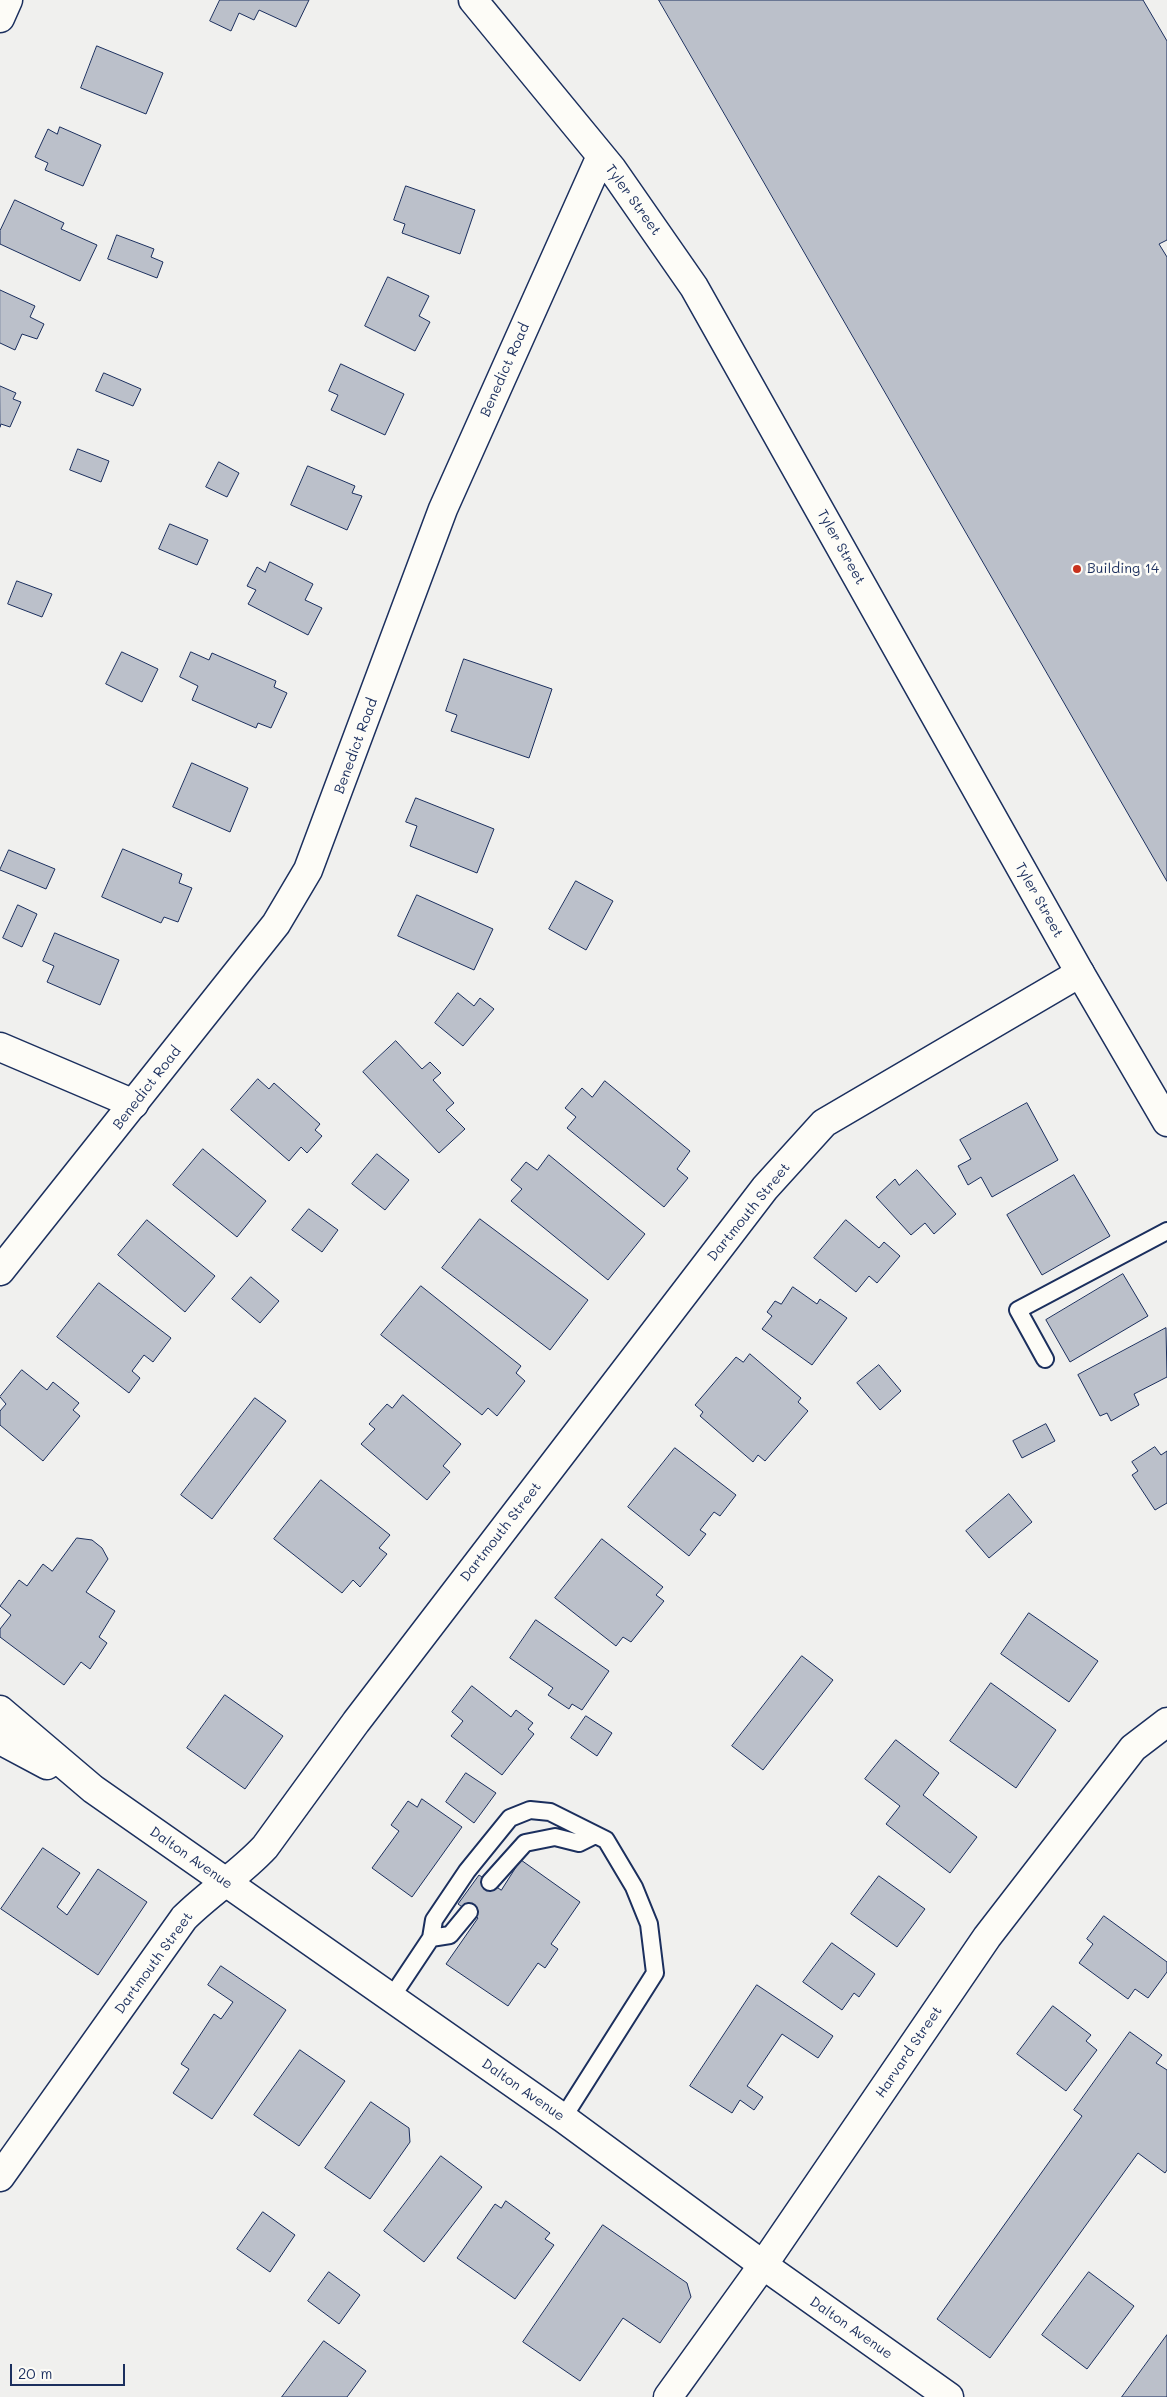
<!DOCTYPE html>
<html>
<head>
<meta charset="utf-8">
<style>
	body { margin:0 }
	#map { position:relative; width:1167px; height:2397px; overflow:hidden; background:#f0f0ee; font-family:Mali,sans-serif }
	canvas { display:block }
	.scale { position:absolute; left:10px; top:2364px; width:115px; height:22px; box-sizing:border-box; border:2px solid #1b2f5e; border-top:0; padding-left:6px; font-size:15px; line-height:18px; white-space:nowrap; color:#1b2f5e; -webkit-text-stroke:4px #fdfcf7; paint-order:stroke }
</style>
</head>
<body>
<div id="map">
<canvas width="1167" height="2397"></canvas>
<div class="scale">20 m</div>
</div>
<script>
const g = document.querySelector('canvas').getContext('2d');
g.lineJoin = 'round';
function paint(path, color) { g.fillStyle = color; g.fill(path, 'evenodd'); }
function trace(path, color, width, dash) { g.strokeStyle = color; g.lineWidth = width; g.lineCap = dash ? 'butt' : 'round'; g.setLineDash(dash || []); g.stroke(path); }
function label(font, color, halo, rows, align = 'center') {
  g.font = font + ' Mali,sans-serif'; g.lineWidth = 5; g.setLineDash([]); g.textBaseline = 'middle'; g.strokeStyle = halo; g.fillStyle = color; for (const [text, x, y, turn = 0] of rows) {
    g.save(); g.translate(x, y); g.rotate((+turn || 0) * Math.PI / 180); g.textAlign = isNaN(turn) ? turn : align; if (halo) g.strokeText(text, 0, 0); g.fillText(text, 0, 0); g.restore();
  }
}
const building = new Path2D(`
	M220,0H309L296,27L259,10L254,20L239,13L231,31L210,21Z
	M659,0H1143L1167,41V240L1159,244L1167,257V881Z
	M97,46L163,73L146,114L81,88Z
	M60,127L101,145L83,186L45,170L48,163L35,157L48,129L57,134Z
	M406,186L475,210L460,254L402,233L405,224L394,220Z
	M15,200L64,223L61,229L97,245L80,281L0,244V231Z
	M117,235L154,249L151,257L163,262L157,278L108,259Z
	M388,277L429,296L419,316L430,322L415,351L365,326Z
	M0,290L35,306L30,317L44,324L37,339L22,334L15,350L0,343Z
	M341,364L404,394L385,435L331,410L338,395L329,391Z
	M104,373L141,389L133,406L96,391Z
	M0,386L16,393L13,399L21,402L10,427L1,424L0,427Z
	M78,449L109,461L101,482L70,470Z
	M219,462L239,473L227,497L206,487Z
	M308,466L355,486L352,493L362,496L347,530L291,505Z
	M170,524L208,540L197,565L159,549Z
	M270,562L313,584L305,600L322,608L308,635L248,604L256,590L247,586L257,567L265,572Z
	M17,581L52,594L42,617L8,604Z
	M122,652L158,669L142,702L106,684Z
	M191,652L209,660L212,653L276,681L274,687L287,693L271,728L258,723L256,728L192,700L198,686L180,677Z
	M464,659L552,689L529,758L451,731L457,715L446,711Z
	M192,763L248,788L230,832L173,807Z
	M416,798L494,829L477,873L410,846L417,826L406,822Z
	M123,849L182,874L179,883L192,888L178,922L164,917L161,923L102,897Z
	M9,850L55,869L46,889L0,870Z
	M576,881L613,901L586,950L549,929Z
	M417,895L493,929L474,970L398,936Z
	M18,905L37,914L22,947L3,938Z
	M55,933L119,960L100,1005L47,982L54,966L43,961Z
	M458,993L474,1006L480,998L494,1009L463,1046L435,1023Z
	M396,1041L422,1069L430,1062L441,1073L433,1080L454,1103L446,1110L465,1129L439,1153L363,1072Z
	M258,1079L269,1089L274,1083L320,1124L315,1130L322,1136L307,1153L301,1147L289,1161L231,1110Z
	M605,1081L690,1151L677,1169L688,1178L664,1207L567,1128L576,1117L565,1108L582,1088L592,1097Z
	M1027,1103L1058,1160L992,1197L981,1177L968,1185L958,1166L971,1159L960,1140Z
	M203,1149L266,1201L237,1237L173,1185Z
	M377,1154L409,1180L385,1210L352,1184Z
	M549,1155L645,1234L608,1280L511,1201L522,1189L511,1180L526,1162L537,1170Z
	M917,1170L956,1214L934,1234L925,1223L911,1235L876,1197L895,1179L899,1185Z
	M1074,1175L1110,1236L1042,1275L1007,1215Z
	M309,1209L338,1230L322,1252L292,1230Z
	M480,1219L588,1300L550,1350L442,1268Z
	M147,1220L215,1276L185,1312L118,1255Z
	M846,1220L879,1248L884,1242L900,1256L877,1283L869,1276L856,1292L814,1258Z
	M1123,1274L1148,1316L1070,1362L1046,1320Z
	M251,1277L279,1301L260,1323L232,1299Z
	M99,1283L171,1338L153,1362L144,1355L132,1371L140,1378L129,1393L57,1337Z
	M421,1286L521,1366L516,1373L525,1381L497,1416L488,1408L482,1415L381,1335Z
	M793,1287L817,1304L820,1299L847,1318L812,1365L762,1329L772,1316L767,1312L775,1301L781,1304Z
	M1166,1328L1167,1377L1134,1394L1139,1405L1111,1421L1107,1413L1100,1416L1078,1375Z
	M750,1354L801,1398L798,1402L808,1411L765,1461L758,1455L753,1462L700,1416L703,1412L695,1405L736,1357L743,1362Z
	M879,1365L901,1391L880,1410L857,1383Z
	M22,1370L47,1390L53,1382L79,1403L73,1410L80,1416L43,1461L0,1425V1411L6,1404L0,1397Z
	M403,1395L461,1444L443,1466L450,1472L427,1500L361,1444L375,1429L369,1424L387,1404L392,1408Z
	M255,1398L286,1421L212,1519L181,1495Z
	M1046,1424L1055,1441L1022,1458L1013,1441Z
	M1155,1447L1161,1455L1167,1451V1503L1155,1510L1132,1475L1138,1471L1132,1462Z
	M675,1448L736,1495L720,1516L714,1512L700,1530L706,1534L689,1556L628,1507Z
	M321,1480L390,1535L379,1548L387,1554L360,1587L353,1580L342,1593L274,1539Z
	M1009,1494L1032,1522L989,1558L966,1531Z
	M77,1538L92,1540L102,1548L108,1559L86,1592L115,1611L99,1637L107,1643L90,1669L81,1662L64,1685L0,1637V1629L11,1615L0,1606L19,1580L27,1586L43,1564L52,1571Z
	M602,1539L663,1587L656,1595L664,1601L631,1642L623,1637L616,1646L555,1598Z
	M1029,1613L1098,1661L1069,1702L1001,1654Z
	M536,1620L609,1671L582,1710L572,1704L569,1709L548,1695L553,1688L510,1658Z
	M802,1656L833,1680L763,1770L732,1746Z
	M991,1683L1056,1730L1016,1788L950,1741Z
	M472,1686L511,1717L516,1710L533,1723L528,1729L534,1734L502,1775L451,1736L463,1721L452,1712Z
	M225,1695L283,1736L245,1789L187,1748Z
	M586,1716L612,1733L597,1756L571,1738Z
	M896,1740L939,1773L923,1795L977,1837L950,1873L886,1824L900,1806L865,1779Z
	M466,1773L496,1793L474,1823L446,1802Z
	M422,1799L462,1827L412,1897L372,1868L399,1831L391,1825L408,1801L417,1807Z
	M43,1848L80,1873L57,1907L67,1915L98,1869L147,1902L98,1975L1,1909Z
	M521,1860L580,1902L551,1944L558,1949L545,1968L538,1963L508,2006L446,1964L478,1918L458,1904L479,1875L501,1890Z
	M879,1876L925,1909L897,1947L851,1914Z
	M1104,1916L1167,1962V1972L1148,1998L1135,1989L1128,1999L1079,1963L1093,1944L1087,1939Z
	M832,1943L875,1974L859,1997L854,1993L842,2010L803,1982Z
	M221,1966L286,2010L212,2119L173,2093L189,2069L181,2064L214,2014L221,2019L233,2002L208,1985Z
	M757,1985L833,2036L818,2058L782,2034L747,2086L763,2097L754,2110L740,2100L732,2113L690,2086Z
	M1053,2006L1091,2035L1086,2041L1097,2050L1066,2091L1017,2054Z
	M1130,2032L1162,2055L1156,2063L1167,2070V2170L1165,2173L1138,2153L990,2358L937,2319L1082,2116L1074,2110Z
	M300,2050L345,2081L299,2146L254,2115Z
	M371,2102L409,2128L410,2142L370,2199L325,2168Z
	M441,2156L482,2187L424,2262L384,2231Z
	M506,2201L550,2233L545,2239L554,2245L515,2299L457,2258L495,2204L501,2208Z
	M263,2212L295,2235L270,2272L237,2249Z
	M603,2225L687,2283L691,2297L660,2343L623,2318L580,2381L523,2342Z
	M329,2272L360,2295L339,2324L308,2301Z
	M1089,2272L1134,2306L1087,2369L1042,2335Z
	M1167,2335V2397H1122Z
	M324,2341L366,2371L347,2397H282Z`);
paint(building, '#bbc0ca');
trace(building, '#1b2f5e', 1);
const service = new Path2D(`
	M1045,1359L1018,1310L1167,1231
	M490,1882L525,1843L555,1837L579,1843L595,1835
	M431,1938L450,1935L469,1912
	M391,1998L431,1938L434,1920L467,1871L510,1818L530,1810L550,1812L606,1840L634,1887L649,1924L655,1973L563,2118`);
const minor = new Path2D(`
	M0,18L8,0
	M0,1047L134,1104
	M0,2177L184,1918C210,1892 240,1874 265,1847L356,1722L765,1188L824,1123L1080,973
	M668,2397L763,2265L987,1937L1133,1748L1167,1722`);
const tertiary = new Path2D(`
	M473,0L612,169L694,287L1080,973L1167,1122
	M0,1271L276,924L308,870L443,509L601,156`);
const primary = new Path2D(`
	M0,1710L93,1789L563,2118L763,2265L949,2397
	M0,1740L47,1765`);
trace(service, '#1b2f5e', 20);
trace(minor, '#1b2f5e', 31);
trace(tertiary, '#1b2f5e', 31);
trace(primary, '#1b2f5e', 31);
trace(service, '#fdfcf7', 16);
trace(minor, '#fdfcf7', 28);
trace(tertiary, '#fdfcf7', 28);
trace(primary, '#fdfcf7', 28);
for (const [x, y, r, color] of [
	[1077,569,5,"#c8321e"]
]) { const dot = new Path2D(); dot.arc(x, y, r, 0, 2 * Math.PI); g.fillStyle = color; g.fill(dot); trace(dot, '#fdfcf7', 2); }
label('14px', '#1b2f5e', '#fdfcf7', [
	["Tyler Street",633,200,54],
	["Benedict Road",505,370,-66],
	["Tyler Street",841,547,61],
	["Benedict Road",356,746,-70],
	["Tyler Street",1039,900,61],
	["Benedict Road",147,1088,-52],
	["Dartmouth Street",749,1212,-51],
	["Dartmouth Street",501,1532,-52],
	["Dalton Avenue",191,1858,35],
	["Dartmouth Street",154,1963,-54],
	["Harvard Street",909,2052,-56],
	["Dalton Avenue",523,2090,35],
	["Dalton Avenue",851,2328,35]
]);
label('14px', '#1b2f5e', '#fdfcf7', [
	["Building 14",1087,569]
], 'left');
</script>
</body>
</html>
